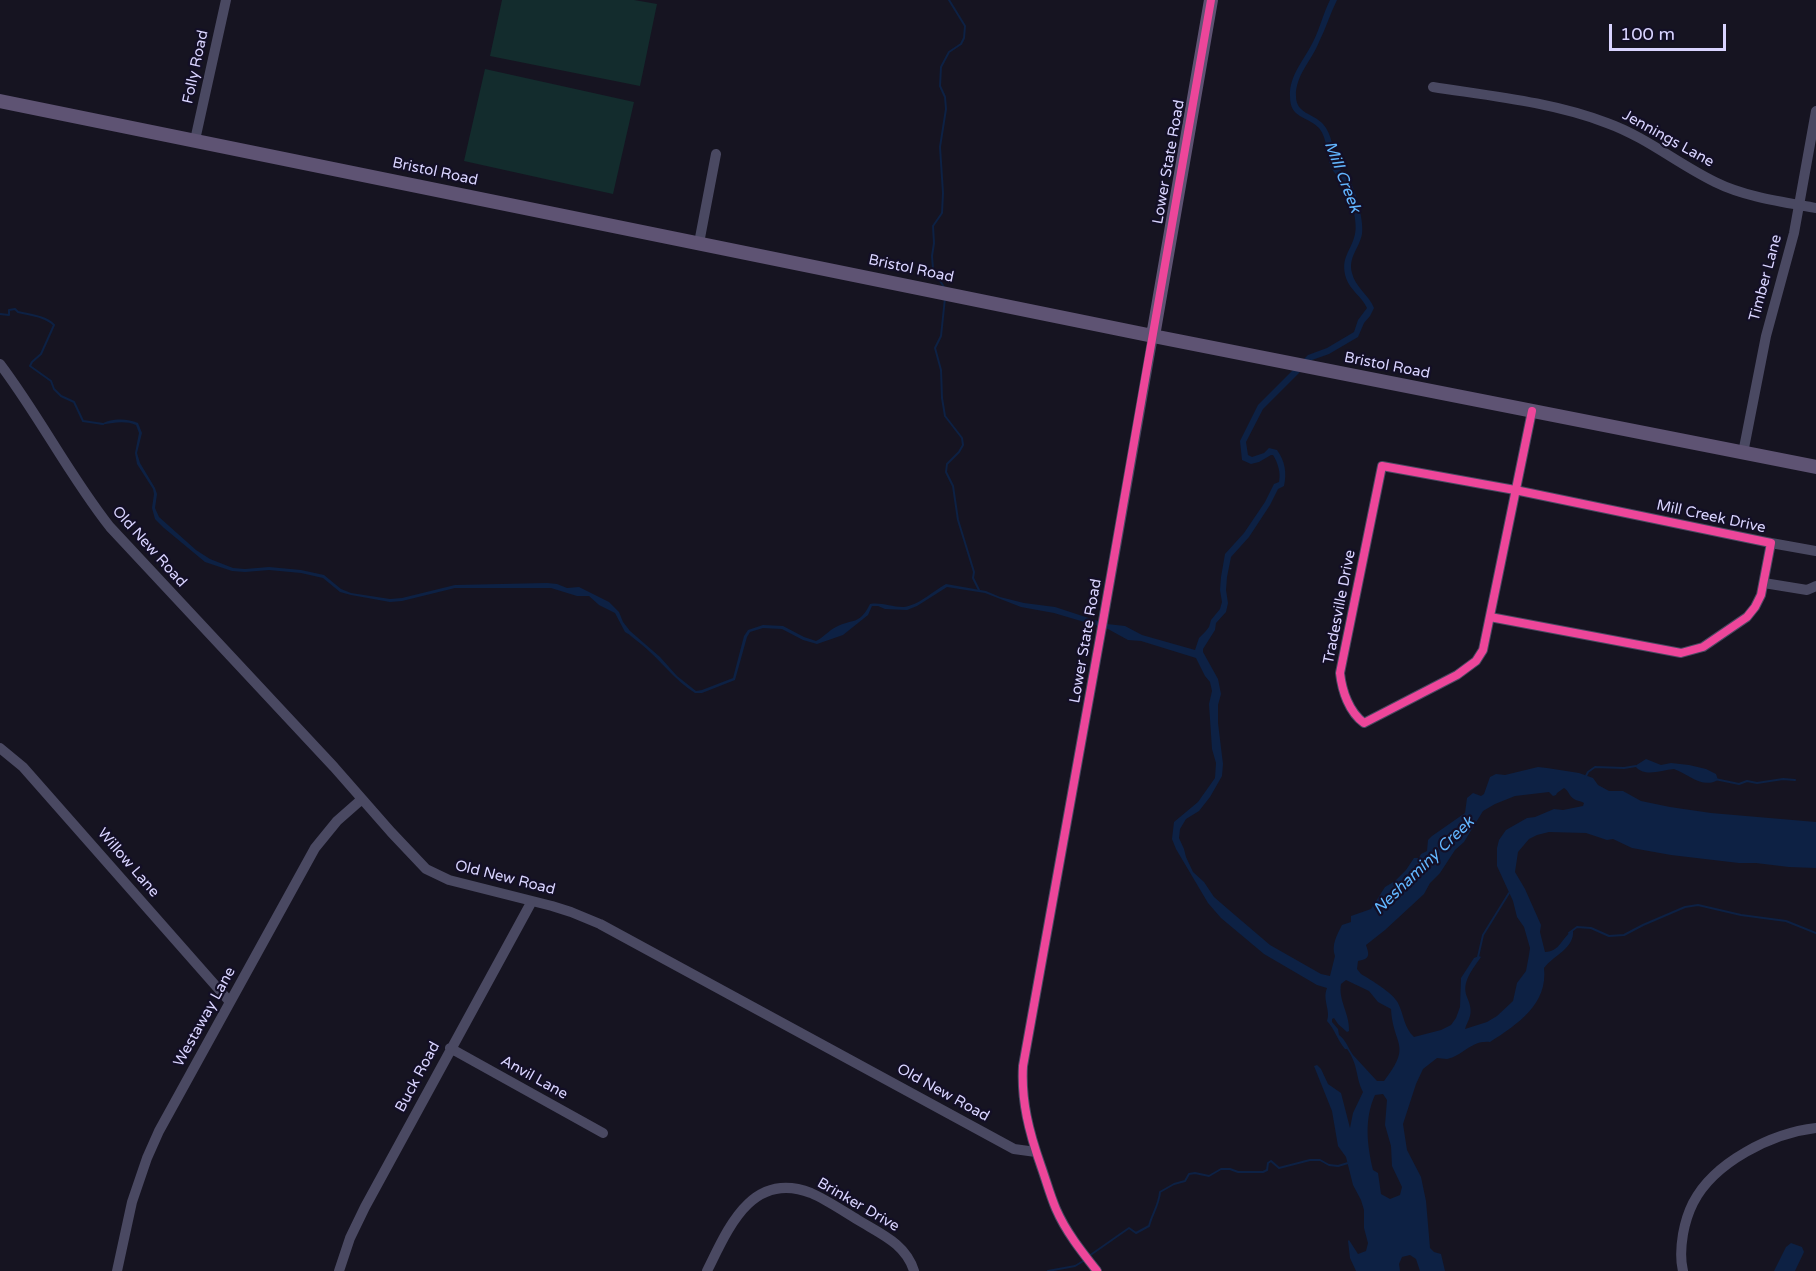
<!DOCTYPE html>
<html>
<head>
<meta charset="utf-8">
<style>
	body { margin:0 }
	#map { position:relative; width:1816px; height:1271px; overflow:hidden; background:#161421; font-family:"Varela Round",sans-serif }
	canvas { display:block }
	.scale { position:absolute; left:1609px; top:24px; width:117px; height:27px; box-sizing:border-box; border:3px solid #d9d4ff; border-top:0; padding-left:8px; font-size:18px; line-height:21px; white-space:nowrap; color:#d9d4ff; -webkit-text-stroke:4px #130f26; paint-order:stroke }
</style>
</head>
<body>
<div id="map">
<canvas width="1816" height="1271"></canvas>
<div class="scale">100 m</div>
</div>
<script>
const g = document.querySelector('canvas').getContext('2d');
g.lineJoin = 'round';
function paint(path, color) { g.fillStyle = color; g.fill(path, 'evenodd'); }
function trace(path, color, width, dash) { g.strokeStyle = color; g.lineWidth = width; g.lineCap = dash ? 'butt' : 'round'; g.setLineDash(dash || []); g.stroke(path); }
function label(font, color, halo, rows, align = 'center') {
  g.font = font + ' "Varela Round",sans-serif'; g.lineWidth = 4.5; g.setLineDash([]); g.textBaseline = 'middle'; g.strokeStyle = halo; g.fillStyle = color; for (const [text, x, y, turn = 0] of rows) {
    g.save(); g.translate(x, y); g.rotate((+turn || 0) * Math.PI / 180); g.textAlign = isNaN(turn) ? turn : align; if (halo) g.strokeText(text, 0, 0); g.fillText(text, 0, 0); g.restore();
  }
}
paint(new Path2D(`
	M502,0H634L657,4L640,86L490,56Z
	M485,69L634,102L613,194L464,161Z`), '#132c2d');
paint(new Path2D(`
	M1330,0H1337C1330,14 1326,28 1319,42C1312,60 1295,76 1296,96C1296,114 1313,113 1323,124C1332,134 1333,150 1337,163C1339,171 1348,177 1352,185C1357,197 1364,222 1362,234C1359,249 1348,257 1352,273C1355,287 1369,295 1374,308L1370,316L1364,323L1358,337L1329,354L1312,360L1263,409L1246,442L1248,455L1252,457L1264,453L1269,448L1277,450C1285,461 1287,473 1284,486L1278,489L1270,505L1249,537L1231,557L1227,577L1226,590L1228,603L1226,612L1216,623L1215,630L1203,649V652L1218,679L1221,694L1218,705V723L1223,764L1222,776L1210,797L1199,811L1186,819L1180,829L1179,838L1184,849L1186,857L1193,872L1204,882L1214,897L1229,910L1270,945L1321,974L1330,976L1335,956C1331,945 1337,935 1342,925L1351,922V916L1371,909L1385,887L1395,881L1406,870L1414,858H1419L1421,854L1427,851L1428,840L1432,836L1465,813L1467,798L1473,793L1481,796L1484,794L1490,777L1496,774L1505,775L1538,767L1547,768L1579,773L1593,778L1598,785L1609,791H1623L1641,801L1670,807L1711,813L1816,822V868L1789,867L1756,863H1739L1671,855L1632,848L1613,839L1607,840L1586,833L1549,832L1537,835L1529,839L1518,852L1515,872L1525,889L1541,925L1540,932L1545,952C1560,952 1562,937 1573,930C1575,948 1554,955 1544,968C1548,1004 1518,1024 1490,1042C1471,1040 1463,1056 1447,1059C1444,1059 1440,1058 1437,1058L1423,1069L1416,1084L1403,1124L1407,1150L1421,1177L1426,1201L1430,1248L1434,1252L1441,1254L1445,1271H1420L1416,1259L1410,1255L1402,1257L1399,1264L1400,1271H1356L1350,1258L1348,1241L1349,1240L1358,1254L1366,1251L1368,1243L1364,1228V1210L1361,1200L1353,1185L1346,1157L1338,1146L1332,1111L1314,1066L1317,1065L1321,1069L1328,1084L1341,1093L1350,1128L1353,1113L1363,1092C1355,1076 1359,1066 1347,1049H1345C1338,1041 1334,1028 1327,1021C1331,1010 1322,1000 1327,988L1317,985L1264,954L1221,918L1208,903L1176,849L1172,839L1174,822L1198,802L1215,778L1216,763L1212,749L1209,704L1212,691L1210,682L1205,676L1196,658L1141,641L1128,640L1108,629L1054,613L1021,607L985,593L947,587L917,606L907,610L885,609L878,606H872L868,615L843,635L817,644L803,640L782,629L763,628L750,632L747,637L735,680L702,693H695C674,680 660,659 641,644C635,640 631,635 625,632L615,613L599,605L589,596H577L551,588H455L402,601L390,602L351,595L340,592L323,578L301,573L269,570L245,572L232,571L205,562L164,528L155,519L152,508L154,494L153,489L137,464L135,453L139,433L136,425C125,420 112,423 100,425C110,418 127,418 138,423L142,433L137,453L140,463L155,488L157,494L155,508L159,517L196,550L210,559L233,568L245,569L269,567L301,570L324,575L341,589L351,593L390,599L402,598L455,585L547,583L557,584L567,588L579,587L609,602L619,612L623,622L630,631L660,657L677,676L696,691L702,690L733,678L744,636L748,630L763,625L783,626L804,637L816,641C824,637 828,631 836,627C853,618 859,626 870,604C881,602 891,607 903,607C918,606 933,591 946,584L986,591L1000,597L1024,603L1055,607L1107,624L1125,626L1142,635L1195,650L1199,638L1205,632L1209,627L1211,620L1220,609L1222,602L1220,590L1221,577L1225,554L1244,533L1265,502L1274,484L1279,482C1281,473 1278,463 1273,455H1271L1259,462L1251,464L1242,460L1240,441L1258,405L1308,355L1327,348L1354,332L1358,320L1367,308C1362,297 1350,290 1346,278C1340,257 1351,252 1355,234C1358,223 1351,196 1345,186C1342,179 1334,174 1331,167C1326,155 1328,139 1319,128C1306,115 1290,119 1290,96C1289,76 1304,60 1313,42C1320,28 1323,14 1330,0ZM1564,788C1569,791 1569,796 1574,799C1577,801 1581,801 1584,803L1583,806L1563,810L1554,809L1535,817L1527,818L1506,830L1499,840L1497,848V866L1513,901L1517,917L1524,927L1530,948L1529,955L1526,971L1517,983L1513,1001L1497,1016L1487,1022L1465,1029C1466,1025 1469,1020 1470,1016C1472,1009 1469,1002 1467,997C1461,982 1473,969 1481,957L1479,956L1474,958L1461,978L1460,1007L1456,1018L1451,1025L1441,1030L1414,1037C1404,1028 1404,1015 1398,1003C1393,993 1371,980 1361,974L1357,969L1358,961C1371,959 1369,954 1366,945L1385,930L1424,894L1430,883L1440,873L1455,850L1464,842L1483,811L1495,804L1515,796L1549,792L1553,796L1556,795L1557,793ZM1346,980L1369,991L1378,1002L1391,1009C1393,1046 1413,1044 1384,1081H1377C1369,1072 1361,1064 1353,1055C1348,1048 1346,1040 1339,1035L1338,1029L1332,1022V1019L1334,1018L1338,1024L1347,1032L1349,1031C1350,1014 1338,1000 1341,984ZM1383,1094L1387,1100L1385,1125L1391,1146L1392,1166L1402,1187L1400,1195L1390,1199L1381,1194L1378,1173L1373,1170C1367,1145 1364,1119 1375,1095Z
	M1646,759L1661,765L1671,763L1689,765L1706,769L1716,774L1718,780C1702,789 1688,774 1674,769C1661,770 1645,778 1635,766Z
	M1791,1243L1802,1247L1804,1252L1795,1271H1774L1786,1247Z`), '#0d2144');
trace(new Path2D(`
	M945,289L933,269L932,256L934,243L933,226L942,213L943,193L940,147L946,109L945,97L940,86L941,67L949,52L961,44L964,38L965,26L949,0
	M945,298L941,336L935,348L941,370L942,398L945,416L962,438L963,445L959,452L947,464L946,472L953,486L958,520L974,572L973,578L979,590
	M0,314L9,315V310L15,309L18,312C30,315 45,316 54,325L41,354L32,362L30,366L51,381L54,389L61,396L74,402L83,421L103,424
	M1585,778L1588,772L1595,767L1624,768L1636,766
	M1715,779L1739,784L1747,781L1757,783L1783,779L1795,780
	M1569,933L1577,927L1591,928L1609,936L1624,935L1643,925L1685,907L1698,905L1741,915L1786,921L1816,933
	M1478,957L1483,935L1509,893
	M1089,1256L1129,1228L1136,1233L1149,1226C1152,1214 1159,1205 1160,1192L1174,1184L1185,1181L1189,1174L1195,1173L1209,1176L1221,1169H1230L1238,1172H1263L1267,1170L1268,1163L1271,1161L1279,1168L1310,1160H1320L1329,1165L1338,1166L1348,1163
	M1048,1271L1075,1266L1085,1260`), '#0d2144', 2);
trace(new Path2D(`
	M1433,87C1491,96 1552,102 1607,123C1646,137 1678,164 1715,182C1745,197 1783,202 1816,208
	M195,140L226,0
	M699,243L716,154
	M0,364C40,417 69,475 110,527L334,767L391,832L426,869L449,880L552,906L571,912L600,924L1014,1149L1036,1152
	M1743,453L1766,336L1794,233L1816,111
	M1771,543L1816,551
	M1764,583L1807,590L1816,586
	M1490,617L1681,653L1703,647L1747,617L1755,607L1761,595L1771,543L1515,490L1382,466L1340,673C1342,691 1349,712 1364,723L1457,675L1476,661L1483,650L1532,411
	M0,748L23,767L230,1002
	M450,1048L603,1133
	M117,1271L132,1202L147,1158L159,1131L315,848L337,821L362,799
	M339,1271L350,1238L365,1207L532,901
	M707,1271C728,1229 751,1170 811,1193C827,1200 843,1211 858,1220C881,1234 906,1244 914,1271
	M1097,1271C1082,1252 1066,1232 1056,1209C1050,1195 1046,1180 1041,1166C1029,1132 1021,1101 1023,1066L1103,621L1153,336
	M1683,1271C1680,1259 1681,1246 1683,1234C1685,1223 1688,1213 1693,1203C1714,1162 1772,1133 1816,1128`), '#4a4962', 10);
trace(new Path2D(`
	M0,101L1153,336L1816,467
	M1153,336L1211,0`), '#5e5373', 14);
trace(new Path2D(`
	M1490,617L1681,653L1703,647L1747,617L1755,607L1761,595L1771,543L1515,490L1382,466L1340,673C1342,691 1349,712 1364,723L1457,675L1476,661L1483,650L1532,411
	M1097,1271C1082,1252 1066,1232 1056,1209C1050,1195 1046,1180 1041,1166C1029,1132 1021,1101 1023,1066L1103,621L1211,0`), '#ed469a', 8);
label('15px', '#d9d4ff', '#130f26', [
	["Folly Road",196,67,-78],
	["Jennings Lane",1668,139,29],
	["Lower State Road",1169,162,-80],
	["Bristol Road",435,172,12],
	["Bristol Road",911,269,12],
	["Timber Lane",1766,278,-75],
	["Bristol Road",1387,366,11],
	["Mill Creek Drive",1711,517,12],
	["Old New Road",149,547,48],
	["Tradesville Drive",1340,607,-79],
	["Lower State Road",1086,641,-80],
	["Willow Lane",128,863,49],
	["Old New Road",505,878,14],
	["Westaway Lane",205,1017,-61],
	["Buck Road",418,1077,-62],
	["Anvil Lane",534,1078,29],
	["Old New Road",943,1093,29],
	["Brinker Drive",858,1205,30]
]);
label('italic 16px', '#62b6ff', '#130f26', [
	["Mill Creek",1342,177,69],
	["Neshaminy Creek",1424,866,-44]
]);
</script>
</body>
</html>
